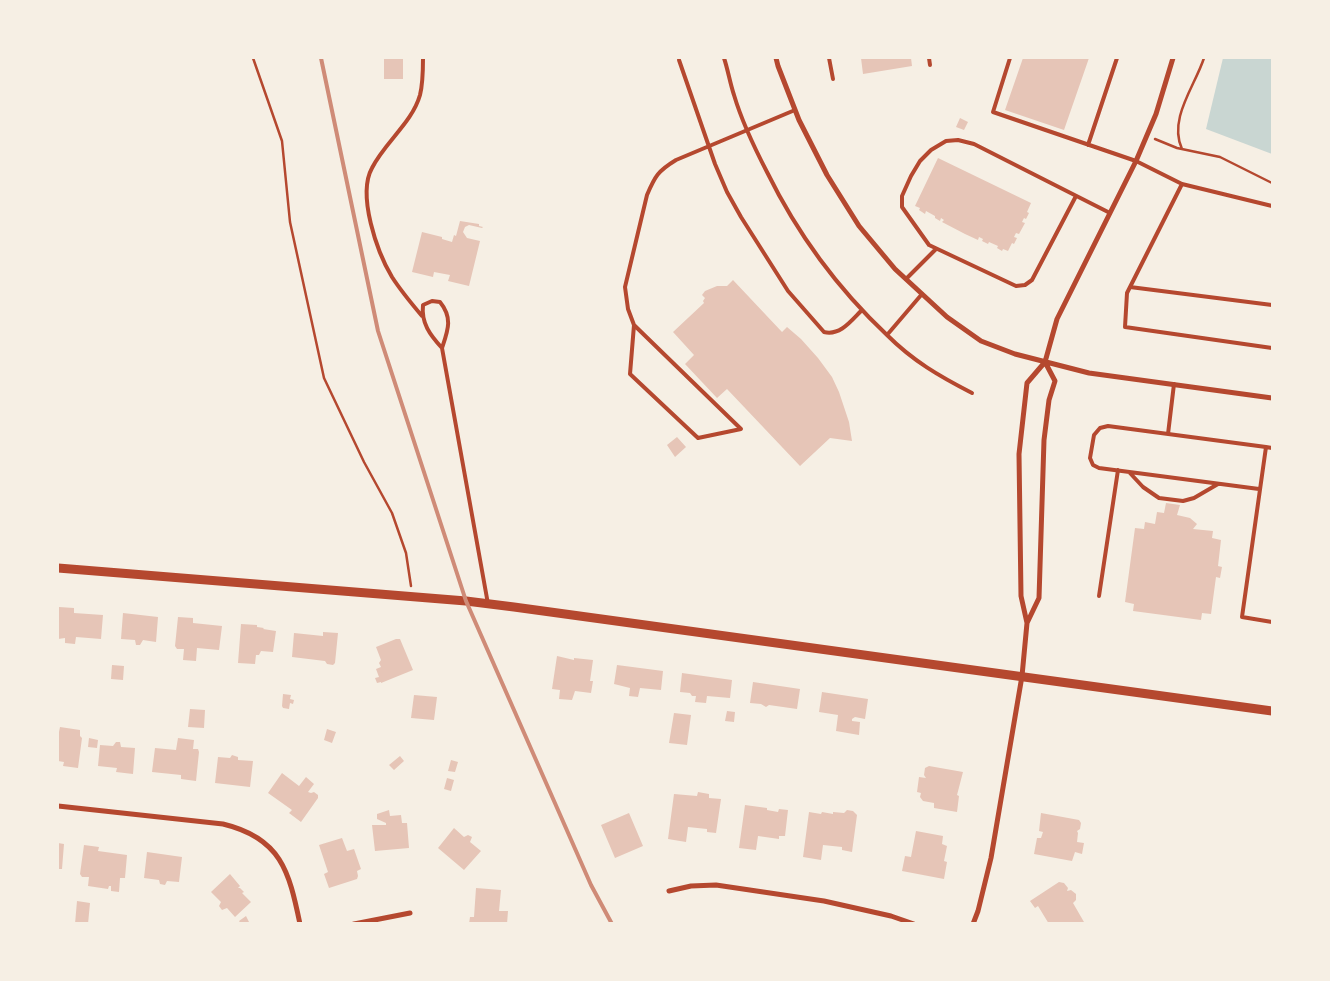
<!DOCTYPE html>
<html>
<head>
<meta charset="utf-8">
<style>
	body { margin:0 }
	#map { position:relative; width:1330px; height:981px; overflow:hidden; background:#f6efe4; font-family:"Golos Text",sans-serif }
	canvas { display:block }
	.frame { position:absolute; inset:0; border:59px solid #f6efe4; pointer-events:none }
</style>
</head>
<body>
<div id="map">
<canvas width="1330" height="981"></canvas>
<div class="frame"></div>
</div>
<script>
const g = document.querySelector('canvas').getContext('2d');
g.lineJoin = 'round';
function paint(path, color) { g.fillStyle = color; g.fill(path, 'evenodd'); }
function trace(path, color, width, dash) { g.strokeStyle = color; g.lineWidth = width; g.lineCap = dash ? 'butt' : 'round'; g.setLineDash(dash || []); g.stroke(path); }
paint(new Path2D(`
	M1223,58H1272V154L1206,129Z`), '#c9d6d2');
paint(new Path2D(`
	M384,58H403V79H384Z
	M861,58H911L912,66L863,74Z
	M1023,58H1089L1064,130L1005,110Z
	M960,118L968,122L964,130L956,127Z
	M938,158L1031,203L1027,212L1029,213L1026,219L1024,218L1022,222L1025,223L1019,234L1016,233L1014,237L1017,238L1014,244L1012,243L1008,251L1003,249L1002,251L997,248L998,246L989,242L988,244L982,241L983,239L979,237L978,240L965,234L942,222L944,220L941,218L940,221L935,218V216L926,211L925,214L919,210L920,208L915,206Z
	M460,221L479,224V226L483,227L482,228L469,225L465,227L463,232L467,238L480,241L469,286L448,281L450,275L434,272L433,277L412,272L422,232L442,237V239L452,242L454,235L456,236Z
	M733,280L782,332L787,327L801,339L818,358L832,377L839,392L849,422L852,441L830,438L800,466L727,389L717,398L685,364L694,355L673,332L704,303L703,301L705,298L702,295L705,291L717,286H727Z
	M677,437L686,447L675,457L667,445Z
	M1166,503L1180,505L1177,515L1190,518L1197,524L1193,529L1213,531L1212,538L1221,540L1218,566L1222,567L1220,578L1216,577L1211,614L1202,613L1201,620L1133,611L1134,604L1125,602L1135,528L1144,529L1145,522L1155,524L1157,512L1164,513Z
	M59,607L74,608V613L103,615L101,639L76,637L75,644L65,643V638L58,639Z
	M123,613L158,617L156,642L143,640L140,645H136L135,640L121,639Z
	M178,617L193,618V623L222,626L219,650L197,648L196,661L183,660L184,649H177L175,646Z
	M241,624L257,625V627L264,628L263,629L276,631L273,652L261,651L259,655H256L255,664L238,663Z
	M323,632L338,633L335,663L333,665L327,664L325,661L292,657L294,633L323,636Z
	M396,639H400L413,670L381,683V682L377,683L375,678L379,677L376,669L381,667L379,663L381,660L376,647Z
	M557,656L574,660V658L593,660L590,681H593L591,693L575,691L572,700L559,699L560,690L552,689Z
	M112,665L124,666L123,680L111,679Z
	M617,665L663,671L661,690L640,688L638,697L629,696L630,688L614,684Z
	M682,673L732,680L730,698L707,696L706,703L695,702L696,696H692L690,693L680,692Z
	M753,682L800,689L797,709L769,705L766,707L761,704L750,703Z
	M822,692L868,699L865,719L855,717L852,719V721L860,722L859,735L836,731L838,715L819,712Z
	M283,694L291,695L290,699L294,700L293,704L290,703L289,709L283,708L282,706Z
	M414,695L437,697L434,720L411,718Z
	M190,709L205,710L204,728L188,727Z
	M727,711L735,712L734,722L725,721Z
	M674,713L691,715L687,745L669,743Z
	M60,727L80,730V736L82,738L78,768L63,766L64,762L58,761V737Z
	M327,729L336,732L332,743L324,740Z
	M89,738L98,740L97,748L88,747Z
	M178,738L194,740L193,749H198L199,752L196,781L181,779V775L152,772L155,748L176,750Z
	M116,742H120L121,747L135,748L133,774L116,772L117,768L98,766L100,745L113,746Z
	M232,755L238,757V760L253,761L250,787L215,783L218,757L230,758Z
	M400,756L404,761L394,770L389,765Z
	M451,760L458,762L455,772L448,771Z
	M929,766L963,772L957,795L959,796L957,812L934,808V803L923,801L920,797L921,793L917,792L919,777L926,778L924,775L925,768Z
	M282,773L299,786L306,777L314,784L308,792L311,793L314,792L318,795V798L301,822L289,813L292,810L268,793Z
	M447,778L454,780L451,791L444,789Z
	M698,792L709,794V798L721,799L716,833L707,832V829L688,827L686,842L668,839L674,794L697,796Z
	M745,805L767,808V810L778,812L779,809L788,810L785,836H779V839L758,836L756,850L739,848Z
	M389,810L390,816L401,815L402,823H407L409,848L375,851L372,825H386V823L377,819V814Z
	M847,810L853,811L857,815L852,852L842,850V847L823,845L821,860L803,857L809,812L821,814L822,812L833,814V812L844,813Z
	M629,813L643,846L615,858L601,825Z
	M1041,813L1079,820L1081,823L1080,829L1077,831L1078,833L1077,842L1084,843L1082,854L1075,852L1072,861L1034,854L1037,838H1041L1043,832L1039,831Z
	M454,828L464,837L468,835L472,837L470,842L481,851L464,870L438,848Z
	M916,831L943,836L942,844L947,846L944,861L947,862L944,879L902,871L905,856L911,857Z
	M342,838L347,851L354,849L361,869L357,871L358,876L357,879L329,888L324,874L328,872L319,845Z
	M58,843L64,844L62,869H58Z
	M84,845L99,847L98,851L127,855L125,878H120L119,892L111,891V886H109L108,889L88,886L89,877H82L80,874Z
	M147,852L182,857L179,882L167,881L165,885L160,884L159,880L144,878Z
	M230,874L240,886L238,888H240L244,892L242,893L251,902L235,917L227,908L222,910L219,906L221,902L211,892Z
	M1059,882L1064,883L1068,888L1067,891L1071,890L1076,894V900L1073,903L1084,922L1081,924H1049L1038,906L1035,908L1030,901Z
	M476,888L501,890L499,911H508L507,924H469L470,917H474Z
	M77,901L90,903L88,924H75Z
	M246,916L250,924H241L239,921Z`), '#e6c5b7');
trace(new Path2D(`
	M253,58L282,141L290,222L324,378L364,462L392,513L406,553L411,586
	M1155,139L1177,148L1220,157L1272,183
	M1182,149C1168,119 1195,86 1204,58`), '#b5482f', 2.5);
trace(new Path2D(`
	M724,58C728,70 730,83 734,95C742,122 754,147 767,172C798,235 836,287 887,335
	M829,58L833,79
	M929,58L930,65
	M1010,58L993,112L1136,161L1182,184L1272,206
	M679,60L715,164L727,192L741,217L788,291L824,332C840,336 851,321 861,311
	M1088,145L1117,58
	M1182,184L1127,293L1125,327L1272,348
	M1076,196L1032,280L1025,285L1016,286L929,245L902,207V196L911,176L920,161L931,150L946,141L958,140L974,144L1110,213
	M906,279L936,249
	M1130,287L1272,305
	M922,294L887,335C913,361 939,376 972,393
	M422,316C411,303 401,291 392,277C377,252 357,195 372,168C385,142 412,123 420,95C423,83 423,70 423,58
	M634,325L630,374L698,438L741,429L634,325L628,309L625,287L647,195C655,176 658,171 676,160L795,110
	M442,348C448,330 453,318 440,302L432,301L423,305C421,323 430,335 442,348L488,604
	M1168,434L1174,384
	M1272,448L1266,447L1242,617L1272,622
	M1129,472L1143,487L1159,498L1183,501L1194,498L1218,484
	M1259,489L1099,468L1093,465L1090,458L1094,435L1100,428L1108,426L1266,447
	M1099,596L1118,470`), '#b5482f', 4);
trace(new Path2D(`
	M776,58L778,66L799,120L827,175L859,226L895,269L947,317L981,341L1015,354L1089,373L1272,398
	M1045,362L1057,319L1136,161L1156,114L1173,58
	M58,806L223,824C281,838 289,871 300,924
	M669,891L691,886L716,885L824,901L891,916L914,924
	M354,924L410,913
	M973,924L978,911L991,858L1022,676L1027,623L1039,598L1044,440L1049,400L1055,381L1045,362L1027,383L1019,454L1021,596L1027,623`), '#b5482f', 5);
trace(new Path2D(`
	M58,568L466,601L514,607L1272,711`), '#b5482f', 9);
trace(new Path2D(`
	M321,58L378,331L466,601L591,885L612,924`), '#cf8b77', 4);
</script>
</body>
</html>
